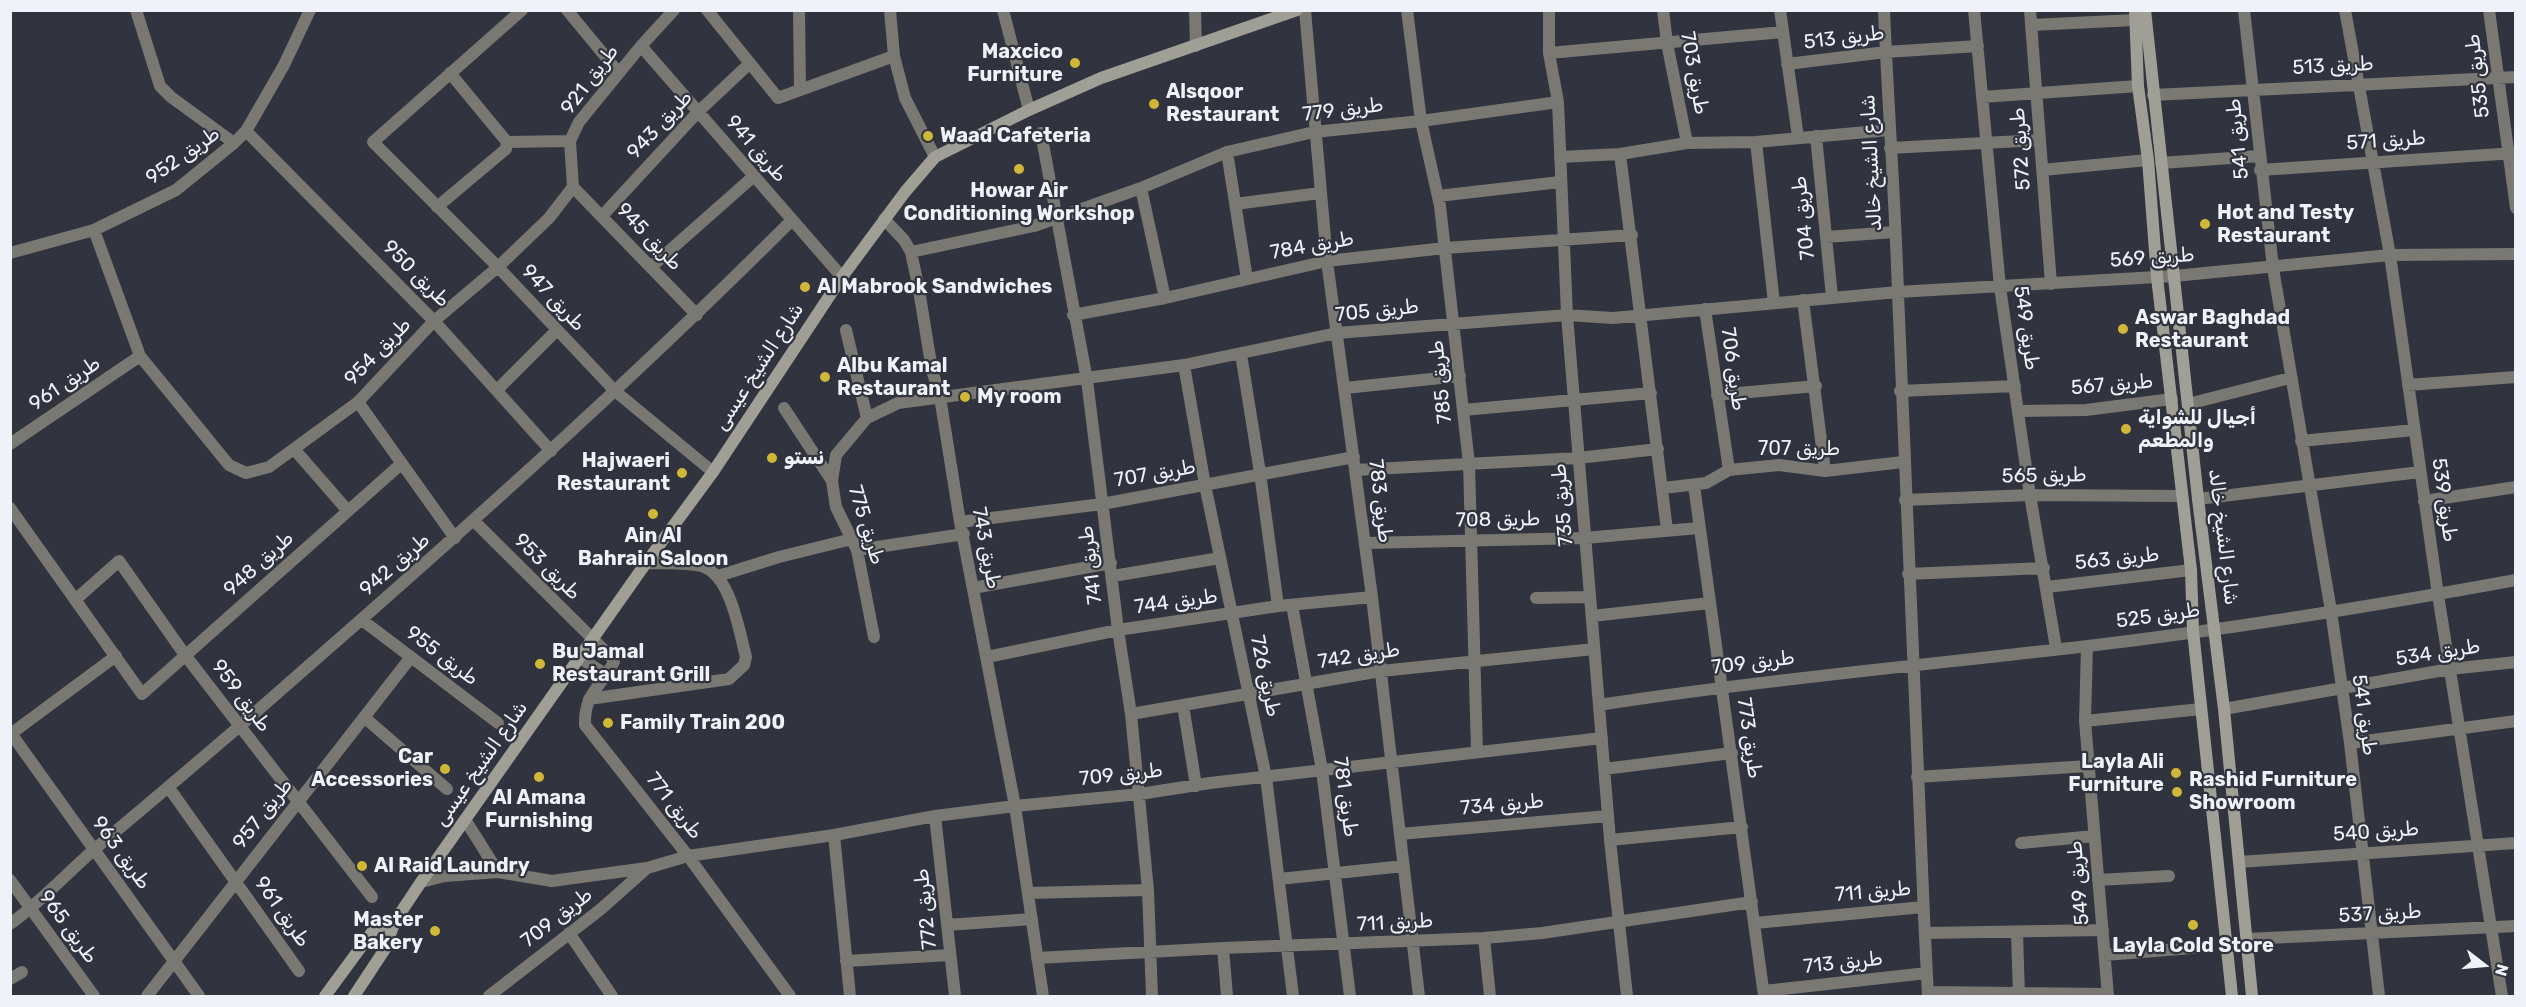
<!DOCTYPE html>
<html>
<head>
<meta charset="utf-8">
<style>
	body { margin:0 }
	#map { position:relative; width:2526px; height:1007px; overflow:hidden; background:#31333e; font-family:Rubik,sans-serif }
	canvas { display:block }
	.frame { position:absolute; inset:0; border:12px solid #f0f2f9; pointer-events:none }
	.north { position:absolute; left:2454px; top:935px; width:60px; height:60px; -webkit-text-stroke:4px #31333e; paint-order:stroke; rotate:106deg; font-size:16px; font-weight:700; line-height:24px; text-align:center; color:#f0f2f9 }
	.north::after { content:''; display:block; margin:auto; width:21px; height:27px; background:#f0f2f9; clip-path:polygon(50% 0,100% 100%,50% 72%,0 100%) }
</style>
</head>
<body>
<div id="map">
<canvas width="2526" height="1007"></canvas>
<div class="frame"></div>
<div class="north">N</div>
</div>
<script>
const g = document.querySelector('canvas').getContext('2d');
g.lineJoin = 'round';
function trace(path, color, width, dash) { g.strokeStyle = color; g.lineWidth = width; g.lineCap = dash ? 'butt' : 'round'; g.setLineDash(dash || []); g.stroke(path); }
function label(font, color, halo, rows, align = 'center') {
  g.font = font + ' Rubik,"Noto Sans Arabic",sans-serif'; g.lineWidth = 4.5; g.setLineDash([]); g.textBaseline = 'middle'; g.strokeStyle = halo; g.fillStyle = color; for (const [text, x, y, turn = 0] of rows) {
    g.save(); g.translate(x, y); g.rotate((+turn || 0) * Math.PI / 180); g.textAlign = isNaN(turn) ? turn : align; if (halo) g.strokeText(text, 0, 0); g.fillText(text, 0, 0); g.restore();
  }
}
trace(new Path2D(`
	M136,10L160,86L171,97L234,143
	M522,10L373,142L498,267L615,391L713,472
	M567,10L619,73
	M707,10L778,98L894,56
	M799,10L800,90
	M890,10L894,56L905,98L935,157
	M1003,10L1029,110
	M1195,10L1196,46
	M1305,10L1327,261L1372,597L1419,996
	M1407,10L1421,121L1440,206L1469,464L1477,752
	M1549,10V53L1558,102L1567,315L1610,840L1627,996
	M1663,10L1667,43L1687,143
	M1780,10L1798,137
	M1884,10C1888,105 1895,199 1898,293C1906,528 1916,762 1928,996
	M1974,10L2000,287L2030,495L2056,648
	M2030,10L2051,284
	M2244,10L2273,268L2331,611L2350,743L2379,996
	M2345,10L2390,255L2438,595L2502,996
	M2489,10L2516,208
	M2031,25L2135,20
	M641,46L842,277
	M1549,53L1783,32
	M1787,64L1886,52L1978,46
	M2153,95L2516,77
	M1982,97L2138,86
	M246,131L434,321L551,451
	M1041,133L1087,380L1118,630L1131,714L1148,890L1152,996
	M1816,136L1832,297
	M507,142L570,141
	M1756,142L1774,303
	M1890,148L2040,140
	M1227,152L1247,279
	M1620,154L1667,530
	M1560,157L1620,154L1687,143L1756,142L1889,130
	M2161,163L2259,156
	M2042,170L2148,160
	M2260,170L2516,153
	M573,187L570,141L579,122L641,46L674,10
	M573,187L697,315
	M1141,188L1165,298
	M1438,196L1560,182
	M1235,204L1320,193
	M437,207L506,149L507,142L450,73
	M602,216L698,112L750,63
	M884,219L904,240L911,252L919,290L932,370L940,397L960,522L1015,806L1043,996
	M94,230L140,356L229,465L246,473L269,467L358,402L434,321L498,267L549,218L573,187
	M1826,237L1895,232
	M911,252L1034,226L1141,188L1227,152L1253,146L1314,132L1421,121L1558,102
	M10,253L94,230L176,190L234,143L246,131L284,65L310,10
	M651,267L754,176
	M1803,300L1825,471
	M1705,309L1729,470
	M1073,315L1165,298L1327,261L1445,248L1632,235
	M846,330L867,418L836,455L832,481L836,507L857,550L874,637
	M1241,354L1260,473L1278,606
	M1184,365L1205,485L1266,777L1293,996
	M2408,385L2516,377
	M1345,388L1460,376
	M497,390L557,330
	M1900,391L2015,386
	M1717,395L1816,386
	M358,402L455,538
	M2188,404L2290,378
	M784,408L832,481
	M1463,410L1651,393
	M2019,411L2086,410L2172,399
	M867,418L898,403L1184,365L1337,333L1567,315L1613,318L1898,292L2174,276L2390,255L2516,254
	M2301,441L2414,430
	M10,444L140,356
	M294,449L348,511
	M1356,470L1578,458L1658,449
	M1694,485L1764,996
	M1663,488L1706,483L1729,470L1779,465L1825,471L1903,462
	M2198,499L2420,472
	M1905,500L2030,495L2182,496
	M2424,501L2516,487
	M10,508L142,694L401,464
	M474,521L612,658L614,662C600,688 584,694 585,725L688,856L790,996
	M960,522L1102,504L1354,457
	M1366,543L1585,538L1699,528
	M857,550L964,534
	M1908,574L2044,568
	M718,576L779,557L852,539
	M1113,576L1220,558
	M2047,587L2191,570
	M973,588L1111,563
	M1536,598L1590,597
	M75,600L119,561L185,655L372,897
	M1292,605L1322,770L1350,996
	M1592,616L1710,603
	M362,620L498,723
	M2087,646L2085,721L2108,996
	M987,657L1118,630L1278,606L1372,597
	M580,658L607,675
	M589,699L729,679L744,665L746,657C739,631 731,574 701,566C684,562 663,564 646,563
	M1183,705L1196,786
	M1599,705C1762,680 1925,665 2088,646C2231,629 2374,606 2516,580
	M2224,709L2450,669L2516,662
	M1131,714L1381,671L1594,649
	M364,717L447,789
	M2085,721L2201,709
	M10,732L199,996
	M12,733L116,656
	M2350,743L2516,721
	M1604,769L1732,753
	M1917,777L2088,766
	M169,788L299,971
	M935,816L955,996
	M466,821L498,872
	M1400,834L1608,816
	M834,835L850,996
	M1610,840L1742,827
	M2021,843L2094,836
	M2239,862L2516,843
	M1279,879L1404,866
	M10,880L94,996
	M2098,880L2169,876
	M421,882L445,876L498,872L552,881L647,868L688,856L834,835L935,816L1015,806L1140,794L1210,783L1602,738
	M1028,893L1148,890
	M1755,923L1923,907
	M10,924C42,901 68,872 97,847C159,795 221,743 282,689C456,537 628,384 792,220
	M947,925L1032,919
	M569,933L612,996
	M1925,933L2103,930
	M2017,933L2019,996
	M1484,938L1490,996
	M2247,939L2516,926
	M1223,948L1227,996
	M2105,955L2192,948
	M1037,958L1223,948L1484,938L1542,933L1752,902
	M846,961L950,955
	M10,979L22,972
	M1764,991L1927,973
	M1928,992L2107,994
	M147,996L411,657
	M489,996L601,909L646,869`), '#797872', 12);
trace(new Path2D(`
	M2135,10L2138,86L2148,160L2157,277L2191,570L2193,631L2232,996
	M2145,10L2198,499L2224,709L2252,996
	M325,996L375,928L395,921
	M354,996L385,949L395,921L421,882L646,563L713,472L842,277L905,192L935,157L1029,110L1101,78L1297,10`), '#a09f95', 12);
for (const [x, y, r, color] of [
	[1075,63,6,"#cfb837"],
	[1154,104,6,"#cfb837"],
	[928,136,6,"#cfb837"],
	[1019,169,6,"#cfb837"],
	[2205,224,6,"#cfb837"],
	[805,287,6,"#cfb837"],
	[2123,329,6,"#cfb837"],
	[825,377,6,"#cfb837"],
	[965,397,6,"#cfb837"],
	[2126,429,6,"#cfb837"],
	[772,458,6,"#cfb837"],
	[682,473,6,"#cfb837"],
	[653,514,6,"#cfb837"],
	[540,664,6,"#cfb837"],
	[608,723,6,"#cfb837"],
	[445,769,6,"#cfb837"],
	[2176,773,6,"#cfb837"],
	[539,777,6,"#cfb837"],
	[2177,792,6,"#cfb837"],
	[362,866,6,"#cfb837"],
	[2193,925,6,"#cfb837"],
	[435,931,6,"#cfb837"]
]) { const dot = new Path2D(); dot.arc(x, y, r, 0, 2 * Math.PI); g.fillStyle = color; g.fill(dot); trace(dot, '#31333e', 2); }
label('20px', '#f0f2f9', '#31333e', [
	["طريق 513",1844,38,-7],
	["طريق 513",2333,66,-3],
	["طريق 703",1694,73,80],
	["طريق 535",2478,76,-97],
	["طريق 921",590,80,-53],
	["طريق 779",1343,110,-7],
	["طريق 943",660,125,-47],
	["طريق 541",2238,139,-96],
	["طريق 571",2386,141,-4],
	["طريق 941",756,149,49],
	["طريق 572",2021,149,-94],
	["طريق 952",183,156,-35],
	["شارع الشيخ خالد",1872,163,-93],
	["طريق 704",1804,218,-96],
	["طريق 945",649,237,46],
	["طريق 784",1312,246,-10],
	["طريق 569",2152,258,-4],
	["طريق 950",416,274,45],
	["طريق 947",553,298,47],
	["طريق 705",1377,311,-6],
	["طريق 549",2026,328,82],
	["طريق 954",378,352,-46],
	["شارع الشيخ عيسى",759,367,-57],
	["طريق 706",1733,369,82],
	["طريق 785",1441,382,-96],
	["طريق 961",65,384,-34],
	["طريق 567",2112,385,-5],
	["طريق 707",1799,449],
	["طريق 707",1155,474,-10],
	["طريق 565",2044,476,-1],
	["طريق 539",2444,500,82],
	["طريق 783",1380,501,83],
	["طريق 735",1563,505,-95],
	["طريق 708",1498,520,-1],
	["طريق 775",866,525,73],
	["شارع الشيخ خالد",2223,537,83],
	["طريق 743",986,548,79],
	["طريق 563",2117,559,-6],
	["طريق 948",259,564,-42],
	["طريق 942",395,565,-41],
	["طريق 741",1091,565,-97],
	["طريق 953",547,567,45],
	["طريق 744",1176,602,-8],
	["طريق 525",2158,616,-8],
	["طريق 534",2438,653,-9],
	["طريق 955",442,656,37],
	["طريق 742",1359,656,-9],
	["طريق 709",1753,663,-7],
	["طريق 726",1265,676,78],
	["طريق 959",241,696,53],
	["طريق 541",2364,715,82],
	["طريق 773",1749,738,82],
	["شارع الشيخ عيسى",481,764,-55],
	["طريق 709",1121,775,-6],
	["طريق 781",1345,797,82],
	["طريق 734",1502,805,-5],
	["طريق 771",674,806,52],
	["طريق 957",263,814,-52],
	["طريق 540",2376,832,-4],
	["طريق 963",121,853,54],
	["طريق 549",2079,883,-95],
	["طريق 711",1873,892,-5],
	["طريق 772",926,909,-96],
	["طريق 961",282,912,55],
	["طريق 537",2380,914,-3],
	["طريق 709",557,918,-38],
	["طريق 711",1395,923,-3],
	["طريق 965",68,927,54],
	["طريق 713",1843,963,-6]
]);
label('bold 20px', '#f0f2f9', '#31333e', [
	["Maxcico",1063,52,"right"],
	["Furniture",1063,75,"right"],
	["Alsqoor",1166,92],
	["Restaurant",1166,115],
	["Waad Cafeteria",940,136],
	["Howar Air",1019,191,"center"],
	["Conditioning Workshop",1019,214,"center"],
	["Hot and Testy",2217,213],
	["Restaurant",2217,236],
	["Al Mabrook Sandwiches",817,287],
	["Aswar Baghdad",2135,318],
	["Restaurant",2135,341],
	["Albu Kamal",837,366],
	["Restaurant",837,389],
	["My room",977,397],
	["أجيال للشواية",2138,418],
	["والمطعم",2138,441],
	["نستو",784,458],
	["Hajwaeri",670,461,"right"],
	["Restaurant",670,484,"right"],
	["Ain Al",653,536,"center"],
	["Bahrain Saloon",653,559,"center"],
	["Bu Jamal",552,652],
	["Restaurant Grill",552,675],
	["Family Train 200",620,723],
	["Car",433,757,"right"],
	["Accessories",433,780,"right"],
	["Layla Ali",2164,762,"right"],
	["Furniture",2164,785,"right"],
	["Rashid Furniture",2189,780],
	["Showroom",2189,803],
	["Al Amana",539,798,"center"],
	["Furnishing",539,821,"center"],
	["Al Raid Laundry",374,866],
	["Master",423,920,"right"],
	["Bakery",423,943,"right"],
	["Layla Cold Store",2193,946,"center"]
], 'left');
</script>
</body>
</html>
